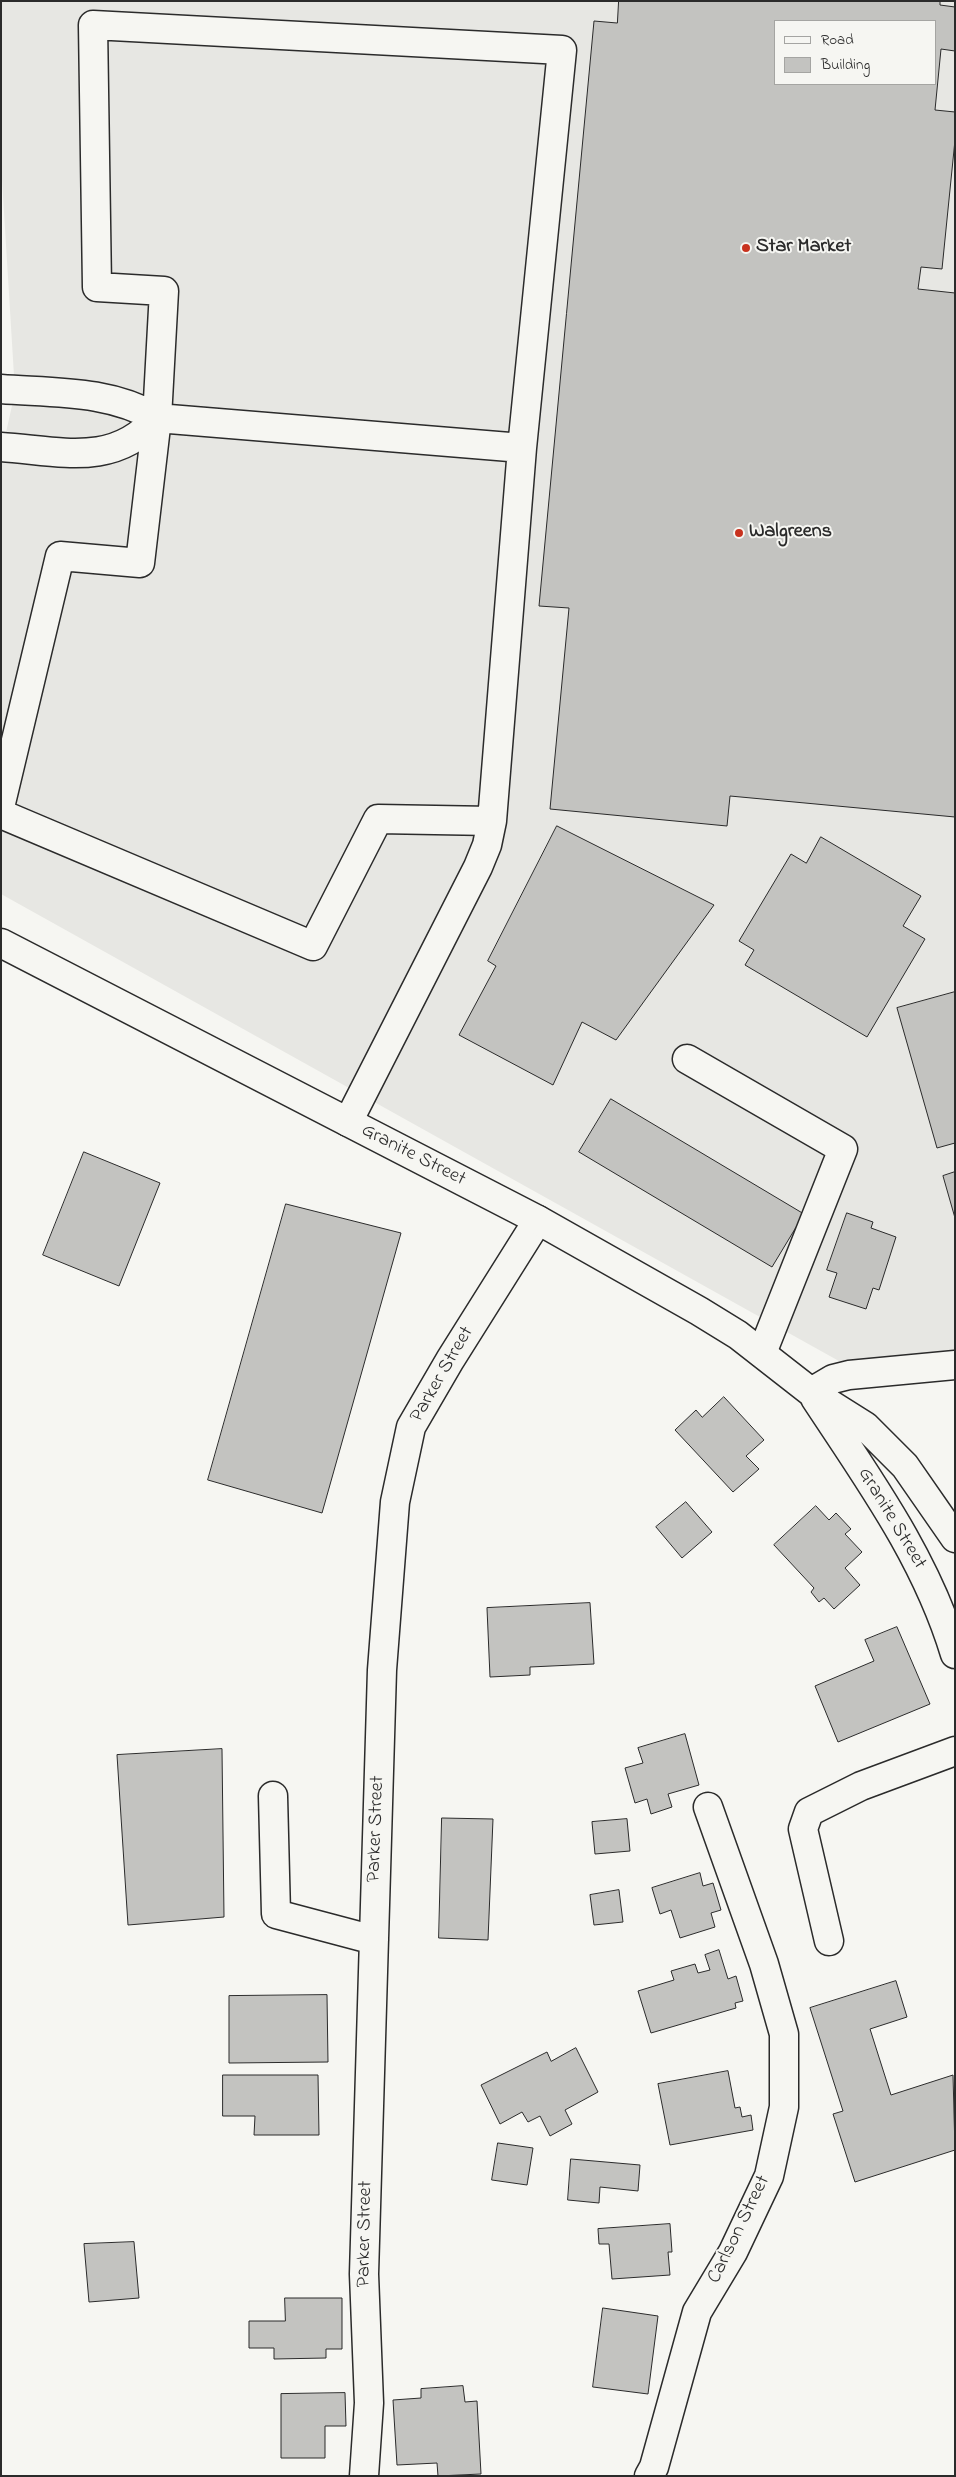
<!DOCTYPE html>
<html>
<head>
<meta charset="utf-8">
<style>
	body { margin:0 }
	#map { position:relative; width:956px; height:2477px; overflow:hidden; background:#f6f6f2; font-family:"Indie Flower",sans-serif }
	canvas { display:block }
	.frame { position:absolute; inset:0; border:2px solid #2b2b2b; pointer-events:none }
	.legend { position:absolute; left:774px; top:20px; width:162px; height:65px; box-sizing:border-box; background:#f6f6f2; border:1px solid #a5a5a2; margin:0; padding:6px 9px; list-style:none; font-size:15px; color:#2b2b2b }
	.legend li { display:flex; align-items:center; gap:10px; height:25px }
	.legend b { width:25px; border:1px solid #a5a5a2 }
</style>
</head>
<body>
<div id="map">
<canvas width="956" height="2477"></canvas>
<div class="frame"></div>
<ul class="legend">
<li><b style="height:6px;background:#f6f6f2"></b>Road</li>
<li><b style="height:14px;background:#c3c3c0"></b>Building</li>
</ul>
</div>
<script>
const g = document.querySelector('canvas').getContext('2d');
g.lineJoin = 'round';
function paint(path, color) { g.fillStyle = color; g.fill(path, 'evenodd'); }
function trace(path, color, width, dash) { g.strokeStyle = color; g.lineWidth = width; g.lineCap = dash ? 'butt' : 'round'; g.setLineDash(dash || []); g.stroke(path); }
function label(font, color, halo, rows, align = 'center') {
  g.font = font + ' "Indie Flower",sans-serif'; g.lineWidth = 4; g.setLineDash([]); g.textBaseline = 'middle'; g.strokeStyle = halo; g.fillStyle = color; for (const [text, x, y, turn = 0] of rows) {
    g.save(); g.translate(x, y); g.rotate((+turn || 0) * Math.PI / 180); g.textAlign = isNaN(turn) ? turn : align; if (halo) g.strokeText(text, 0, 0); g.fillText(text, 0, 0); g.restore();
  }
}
paint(new Path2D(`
	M1,1H955V1359L873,1380L1,894V455L15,392L1,163ZM775,21H935V84H775Z`), '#e7e7e3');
const building = new Path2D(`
	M619,1H940V5L955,7V51L941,49L935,110L955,112V140L942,269L921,267L918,289L955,293V817L730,796L727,826L550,809L569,608L539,606L594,21L617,23ZM775,21H935V84H775Z
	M557,826L714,905L616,1040L582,1022L553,1085L459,1035L496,966L488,961Z
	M821,837L921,896L903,926L925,939L867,1037L745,965L754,950L739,941L791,854L806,863Z
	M955,992V1143L937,1148L897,1008Z
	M611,1099L804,1214L772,1267L579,1152Z
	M84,1152L160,1183L119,1286L43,1255Z
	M955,1172V1218L943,1176Z
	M286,1204L401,1233L322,1513L208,1480Z
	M847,1213L873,1222L871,1228L896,1237L879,1290L873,1288L866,1309L829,1297L837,1273L827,1270Z
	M724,1397L764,1440L746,1456L759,1469L733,1492L675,1430L696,1410L702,1417Z
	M686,1502L712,1532L682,1558L656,1527Z
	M816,1506L829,1520L836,1513L851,1529L845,1534L862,1552L845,1568L860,1585L834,1609L824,1598L819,1602L811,1592L814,1588L774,1545Z
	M590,1603L594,1664L530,1667V1675L490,1677L487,1608Z
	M897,1627L930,1704L838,1742L815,1686L874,1661L865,1640Z
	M685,1734L699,1785L668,1794L672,1807L651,1814L647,1799L635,1803L625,1768L643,1763L638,1748Z
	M222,1749L224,1917L128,1925L117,1755Z
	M442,1818L493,1819L488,1940L439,1938Z
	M627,1819L630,1851L595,1854L592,1822Z
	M700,1873L703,1886L713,1883L721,1910L711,1913L715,1927L680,1938L671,1910L660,1914L652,1888Z
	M619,1890L623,1922L594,1925L590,1895Z
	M719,1950L728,1979L736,1976L743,2001L735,2003L736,2008L651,2033L638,1991L674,1980L671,1971L695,1964L698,1973L710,1970L705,1955Z
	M896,1981L907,2017L870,2029L891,2095L953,2075L955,2150L855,2182L833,2114L843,2111L810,2008Z
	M327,1995L328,2062L229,2063V1996Z
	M576,2048L598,2092L565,2110L572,2124L550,2136L540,2116L528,2122L522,2112L500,2124L481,2085L547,2052L551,2061Z
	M728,2071L735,2108L740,2107L742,2117L751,2115L753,2130L670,2145L658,2084Z
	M223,2075H318L319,2135H254L255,2116H223Z
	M498,2143L533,2148L527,2185L492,2180Z
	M571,2159L640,2165L638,2191L600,2187L599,2203L568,2200Z
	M670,2224L672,2252H668L670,2275L612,2279L609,2244H599L598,2229Z
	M134,2242L139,2298L89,2302L84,2244Z
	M285,2298H342V2349H326V2358L274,2359V2348H249V2321H285Z
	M603,2308L658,2316L648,2394L593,2387Z
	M463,2386L465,2402L477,2401L481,2474L438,2476L437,2463L397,2465L393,2400L421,2398V2389Z
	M345,2393L346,2426H325V2458H281V2394Z`);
paint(building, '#c3c3c0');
trace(building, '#2b2b2b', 1);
const minor = new Path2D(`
	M1,389C55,393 109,390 157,418L522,448
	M1,447C60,451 114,468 157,418
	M1,803L60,556L140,563L157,418L164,291L97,287L93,25L562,50L522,448L492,821L487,845L478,867L348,1122
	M1,814L313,946L378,819L492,821
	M687,1059L843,1149L762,1353
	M273,1796L276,1914L374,1940
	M829,1941L803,1829L809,1812L861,1786L955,1751
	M364,2476L369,2403L364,2274L382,1670L395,1502L411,1427L450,1360L538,1220
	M649,2476L654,2467L697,2312L733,2252L769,2176L784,2107V2034L764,1964L708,1807`);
const major = new Path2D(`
	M1,943L538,1220L699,1311L738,1335L811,1392L865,1426L905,1466L955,1538
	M811,1392L833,1379L849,1375L955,1365
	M815,1398C869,1480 926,1558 955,1654`);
trace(minor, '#2b2b2b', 31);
trace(major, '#2b2b2b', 31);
trace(minor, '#f6f6f2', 28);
trace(major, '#f6f6f2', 28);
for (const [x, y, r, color] of [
	[746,248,5,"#c8321e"],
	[739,533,5,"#c8321e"]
]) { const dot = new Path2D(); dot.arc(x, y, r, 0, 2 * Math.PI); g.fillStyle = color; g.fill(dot); trace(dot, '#f6f6f2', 2); }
label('bold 20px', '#2b2b2b', '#f6f6f2', [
	["Star Market",756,248],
	["Walgreens",749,533]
], 'left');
label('20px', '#2b2b2b', '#f6f6f2', [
	["Granite Street",413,1156,27],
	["Parker Street",443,1375,-60],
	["Granite Street",891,1519,59],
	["Parker Street",377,1829,-88],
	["Carlson Street",740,2230,-64],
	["Parker Street",366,2234,-89]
]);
</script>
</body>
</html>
